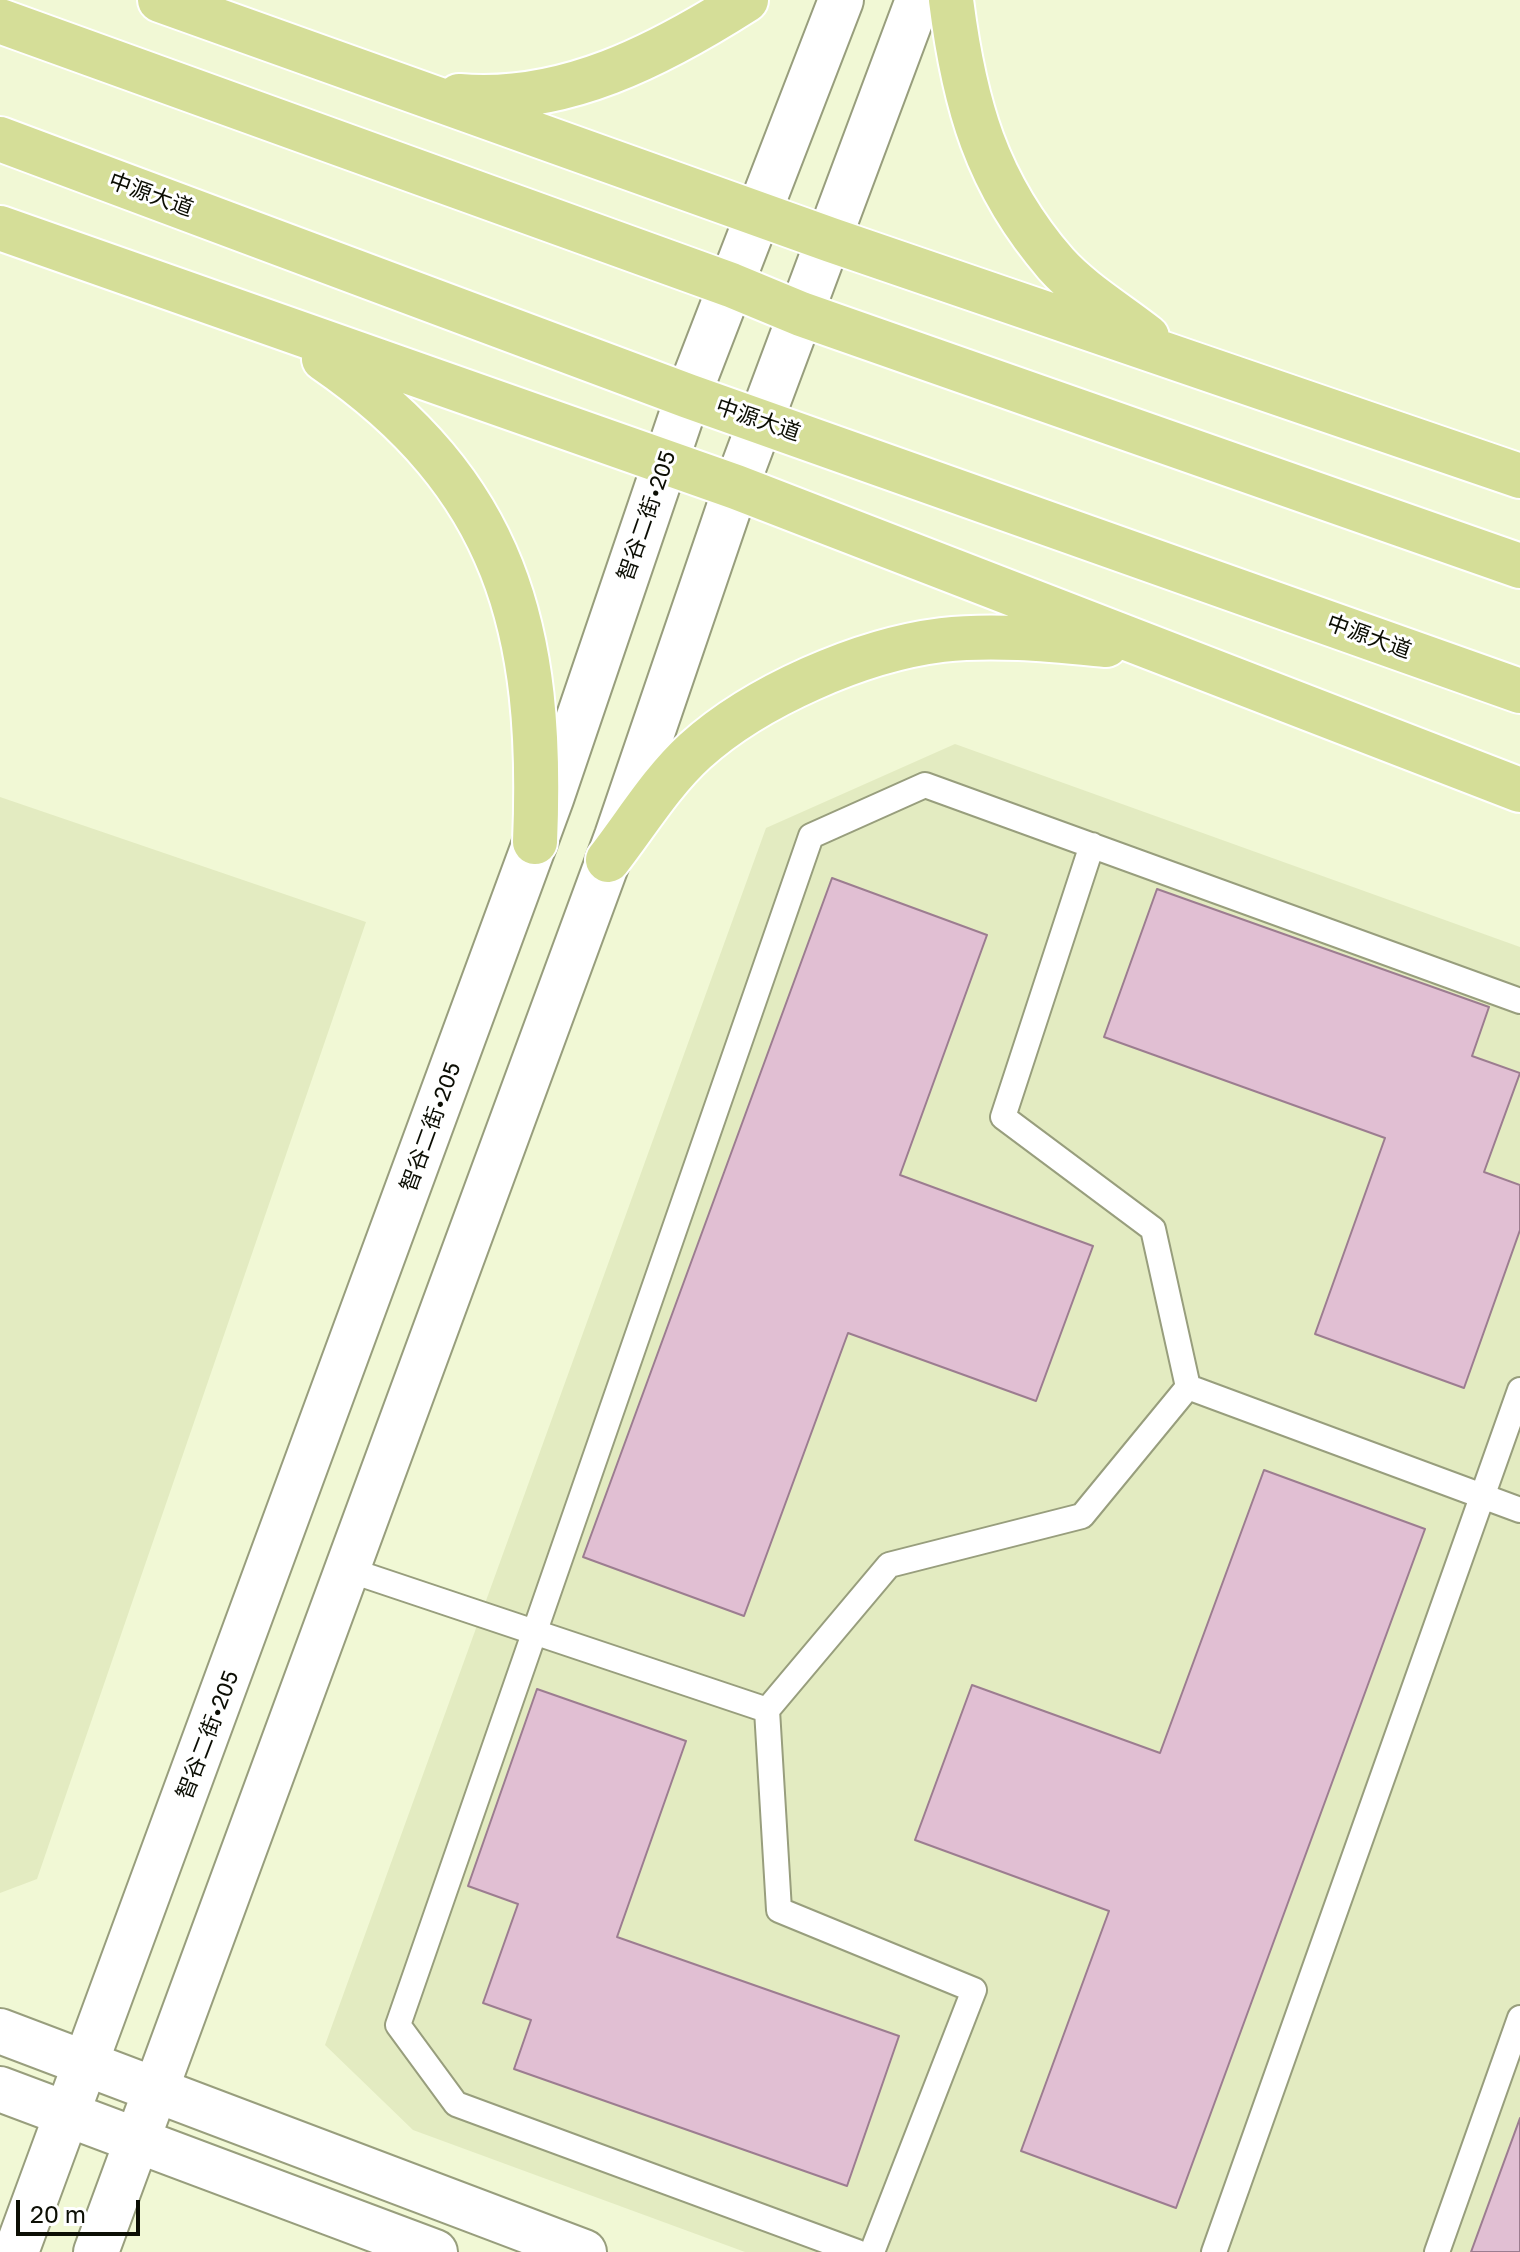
<!DOCTYPE html>
<html>
<head>
<meta charset="utf-8">
<style>
	body { margin:0 }
	#map { position:relative; width:1520px; height:2252px; overflow:hidden; background:#f1f8d5; font-family:"Golos Text",sans-serif }
	canvas { display:block }
	.scale { position:absolute; left:16px; top:2200px; width:124px; height:36px; box-sizing:border-box; border:4px solid #0c0e04; border-top:0; padding-left:10px; font-size:24px; line-height:28px; white-space:nowrap; color:#0c0e04; -webkit-text-stroke:6px #fff; paint-order:stroke }
</style>
</head>
<body>
<div id="map">
<canvas width="1520" height="2252"></canvas>
<div class="scale">20 m</div>
</div>
<script>
const g = document.querySelector('canvas').getContext('2d');
g.lineJoin = 'round';
function paint(path, color) { g.fillStyle = color; g.fill(path, 'evenodd'); }
function trace(path, color, width, dash) { g.strokeStyle = color; g.lineWidth = width; g.lineCap = dash ? 'butt' : 'round'; g.setLineDash(dash || []); g.stroke(path); }
function label(font, color, halo, rows, align = 'center') {
  g.font = font + ' "Golos Text","Noto Sans SC",sans-serif'; g.lineWidth = 6; g.setLineDash([]); g.textBaseline = 'middle'; g.strokeStyle = halo; g.fillStyle = color; for (const [text, x, y, turn = 0] of rows) {
    g.save(); g.translate(x, y); g.rotate((+turn || 0) * Math.PI / 180); g.textAlign = isNaN(turn) ? turn : align; if (halo) g.strokeText(text, 0, 0); g.fillText(text, 0, 0); g.restore();
  }
}
paint(new Path2D(`
	M955,744L1520,947V2252H745L413,2130L325,2045L766,828Z
	M0,797L366,922L37,1879L0,1893Z`), '#e3ebc1');
const building = new Path2D(`
	M832,878L987,935L900,1175L1093,1246L1036,1401L848,1333L744,1616L583,1557Z
	M1157,889L1489,1007L1472,1056L1520,1073L1484,1172L1520,1185V1230L1464,1388L1315,1334L1385,1138L1104,1037Z
	M1264,1470L1425,1529L1176,2208L1021,2151L1109,1911L915,1840L972,1685L1160,1753Z
	M537,1689L686,1741L617,1937L899,2036L847,2186L514,2069L531,2020L483,2003L518,1904L468,1886Z
	M1520,2118V2252H1471Z`);
paint(building, '#e1bfd3');
trace(building, '#9c7d90', 2);
const service = new Path2D(`
	M1188,1387L1520,1510
	M349,1570L767,1710
	M857,2252L456,2104L398,2025L811,836L925,785L1520,1001
	M872,2252L974,1990L779,1910L767,1710L889,1565L1082,1516L1188,1387L1153,1229L1003,1117L1092,845
	M1214,2252L1520,1390
	M1437,2252L1520,2018`);
const tertiary = new Path2D(`
	M0,2031L584,2252
	M0,2089L435,2252`);
const secondary = new Path2D(`
	M16,2252L551,799L688,396L841,0
	M96,2252L617,836L736,487L918,0`);
const primary = new Path2D(`
	M160,0L831,240L1520,476
	M951,0C964,103 986,183 1056,264C1081,292 1118,314 1147,337
	M0,21L731,285L801,314L1520,566
	M459,96C564,105 660,55 746,0
	M0,139L688,396L1520,691
	M0,228L736,487L1520,790
	M324,359C507,485 544,630 535,842
	M608,860C636,824 661,782 695,751C756,696 861,650 942,640C996,634 1052,640 1106,645`);
trace(service, '#989e7d', 28);
trace(tertiary, '#989e7d', 48);
trace(secondary, '#989e7d', 48);
trace(primary, '#fff', 48);
trace(service, '#fff', 24);
trace(tertiary, '#fff', 44);
trace(secondary, '#fff', 44);
trace(primary, '#d5de98', 44);
label('22px', '#0c0e04', '#fff', [
	["中源大道",151,195,20],
	["中源大道",758,420,19],
	["智谷二街•205",647,516,-71],
	["中源大道",1369,637,20],
	["智谷二街•205",431,1127,-70],
	["智谷二街•205",208,1735,-69]
]);
</script>
</body>
</html>
